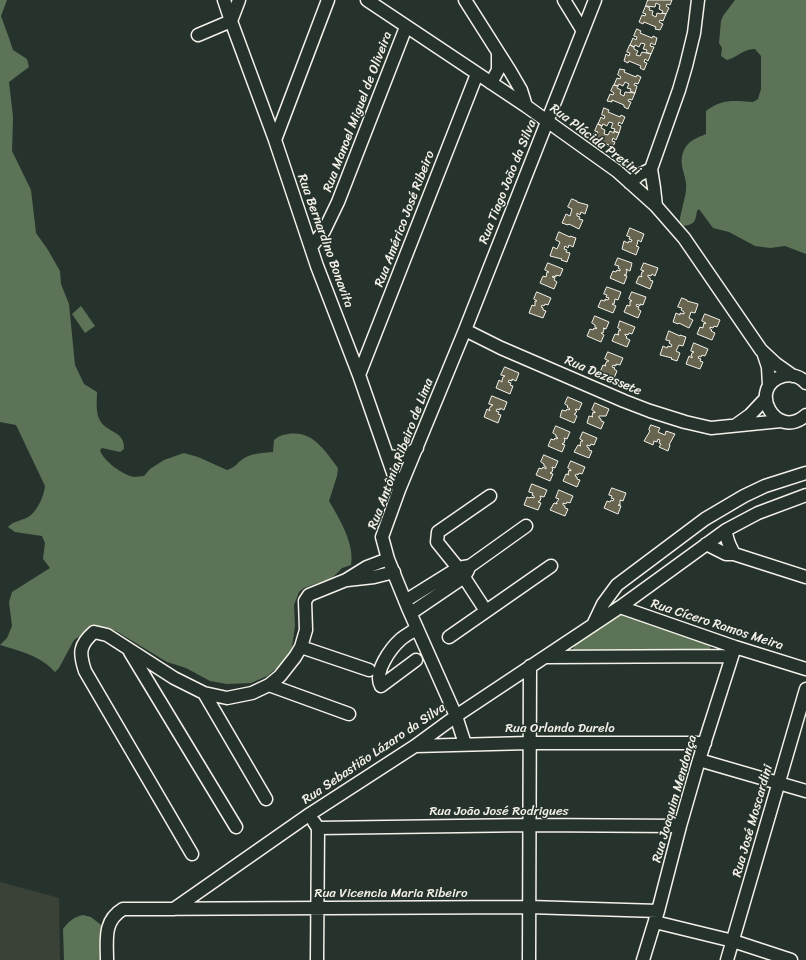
<!DOCTYPE html>
<html>
<head>
<meta charset="utf-8">
<style>
	body { margin:0 }
	canvas { display:block; background:#26332d }
</style>
</head>
<body>
<canvas width="806" height="960"></canvas>
<script>
const g = document.querySelector('canvas').getContext('2d');
g.lineJoin = 'round';
function paint(path, color) { g.fillStyle = color; g.fill(path, 'evenodd'); }
function trace(path, color, width, dash) { g.strokeStyle = color; g.lineWidth = width; g.lineCap = dash ? 'butt' : 'round'; g.setLineDash(dash || []); g.stroke(path); }
function label(font, color, halo, rows, align = 'center') {
  g.font = font + ' Sriracha,sans-serif'; g.lineWidth = 3; g.setLineDash([]); g.textBaseline = 'middle'; g.strokeStyle = halo; g.fillStyle = color; for (const [text, x, y, turn = 0] of rows) {
    g.save(); g.translate(x, y); g.rotate((+turn || 0) * Math.PI / 180); g.textAlign = isNaN(turn) ? turn : align; if (halo) g.strokeText(text, 0, 0); g.fillText(text, 0, 0); g.restore();
  }
}
paint(new Path2D(`
	M0,882L59,898L60,960H0Z`), '#3a4238');
paint(new Path2D(`
	M0,0H7L1,16L9,38L13,50L27,59L29,67L9,82L13,117L12,151L31,190L36,233L48,250L60,271L61,284L69,304L75,365L84,384L97,392C97,401 95,414 101,422C108,433 125,431 124,449L120,452L102,448L100,450C103,461 123,475 134,477C137,477 141,476 144,476L150,469L164,460L184,453L198,457L227,470C237,467 236,463 243,459C251,453 263,453 273,452L274,440C279,436 282,435 288,434C313,430 325,451 338,468L337,476L329,501C339,518 355,544 351,565L342,568L332,578L304,588L299,592L294,605L295,626L292,647L288,659L267,676L251,683L227,684L210,681L186,668L167,662L116,631L100,626L93,627L74,640L59,668L55,672C41,656 20,651 0,645L7,638L12,626L9,602L12,592L50,568L43,559L45,543L42,536L15,532L8,527C14,520 24,521 31,515C38,509 44,496 45,486L16,425L0,422Z
	M735,0H806V254L785,246L770,248L755,246L729,232L713,228L699,209L697,211C695,222 695,224 684,226C682,224 680,222 680,221C679,219 686,195 686,190C688,176 677,166 684,150C689,140 697,138 706,134V111C723,98 734,101 753,102L758,99L761,89V56L755,49C745,48 736,58 727,60L721,56L722,48L719,43L721,21L723,16Z
	M81,306L95,326L85,333L72,314Z
	M620,613L711,644L710,650L574,653L573,649L575,644Z
	M83,915L91,917L101,925V960H64L63,929C69,921 74,917 83,915Z`), '#5c7357');
const building = new Path2D(`
	M648,0H672L670,5L667,4L666,6L669,8L666,14L662,13L663,11L659,9L660,5L656,3L655,7L646,6Z
	M646,6L650,8L649,10L653,11L652,15L656,17L657,13L661,14L662,13L666,14L663,21L660,20L659,22L663,24L660,30L655,29L656,27L644,22L643,24L639,22L642,15L645,16L646,14L643,13Z
	M637,29L641,31L640,33L652,38L653,36L657,38L655,45L651,43L650,46L654,47L651,54L646,52L647,50L643,49L645,44L641,43L639,47L635,45L634,47L630,45L633,38L636,40L637,37L634,36Z
	M630,45L634,47V49L638,51L636,55L640,56L642,52L651,54L648,61L645,59L644,62L647,63L644,70L640,68L641,66L629,61L628,63L624,61L626,54L629,56L630,53L627,52Z
	M620,69L625,70L624,72L636,77L637,75L641,77L638,84L635,83L634,85L637,86L635,93L630,91L631,89L627,88L629,84L625,82L623,86L619,84L618,86L614,85L617,78L620,79L621,77L618,75Z
	M614,85L618,86L617,88L621,90L620,94L624,96L625,92L635,93L632,100L629,99L628,101L631,102L628,109L624,107V105L612,100V102L607,101L610,94L613,95L614,93L611,91Z
	M604,108L609,110L608,112L620,117L621,115L625,117L622,124L619,122L618,125L621,126L619,133L614,131L615,129L611,128L613,123L609,122L607,126L603,124L602,126L598,124L601,117L604,119L605,116L602,115Z
	M598,124L602,126L601,128L605,130L604,134L608,135L610,131L614,133V131L619,133L616,140L613,138L612,141L615,142L612,149L608,147L609,145L596,140V142L591,140L594,133L597,135L598,132L595,131Z
	M572,199L577,201V202L588,205L585,214L581,212L580,215L577,213V216L580,217L579,219L583,220L579,229L569,224L568,225L562,223L566,214L570,216L572,209L568,207Z
	M630,228L644,234L641,242L638,240L637,245L636,246L639,247L636,255L622,249L624,241L628,243L629,241L631,242L632,240L629,239L630,237L627,236Z
	M559,232L570,237V236L576,238L573,247L569,245L568,248L565,246L564,249L567,250L566,252L570,253L567,262L561,260L562,259L550,256L553,247L557,249L560,242L556,240Z
	M618,258L632,263L630,271L626,269L627,271L626,275H624L627,276L624,284L610,278L613,271L616,272L617,270L620,271V269L618,268L619,266L615,265Z
	M548,263L563,269L560,276L556,275V277L553,276L552,277L555,278L554,280L557,282L554,289L540,283L543,276L546,277L547,272H549L545,270Z
	M644,263L658,268L655,276L652,274L651,276L648,275V277L650,278V280L653,281L650,289L636,283L639,276L642,277L641,275L642,272L644,271L641,270Z
	M607,287L621,292L618,300L615,299L614,304H612L616,306L613,313L598,307L601,300L605,301V299L608,300L609,298L606,297L607,295L604,294Z
	M537,292L551,298L548,305L545,304L544,306L542,305L541,307L543,308V310L546,311L543,318L529,313L532,305L535,306V301H537L534,299Z
	M632,292L646,297L643,305L640,304V306L637,304L636,306L639,307L638,309L641,311L638,318L624,312L627,305L630,306V301H632L629,299Z
	M682,298L687,300V301L698,304L695,313L691,312L689,318L693,320L689,328L679,323L678,324L673,322L676,313L680,315V313L684,314V312L681,310L682,308L678,307Z
	M705,314L720,320L717,327L714,326L713,328L710,327V329L712,330L711,331L715,333L712,340L697,334L700,327L703,328V327L704,323L705,324L706,323L702,321Z
	M595,316L609,322L606,329L603,328L604,329L603,333H601L604,335L601,342L587,336L590,329L593,330L594,328L596,329L597,328L595,327V325L592,323Z
	M620,321L635,327L632,334L629,333L628,335L625,334V335L627,337L626,338L630,340L627,347L612,341L615,334L619,335L618,334L619,330H621L618,328Z
	M669,331L680,336V335L686,337L683,346L679,345L676,351L680,353L677,361L671,359L672,358L660,355L663,346L667,348L668,346L671,347L672,345L669,343L670,341L666,340Z
	M694,343L708,349L705,356L702,355L701,357L699,356L698,358L701,359L700,361L703,362L700,369L686,364L689,356L692,358V356H691L692,353L694,352L691,351Z
	M608,352L623,358L620,365L616,364V366L613,365L612,367L615,368L614,369L617,371L614,378L600,372L603,365L606,366L605,365L607,361H609L605,359Z
	M505,367L519,373L516,381L512,379V381L509,380L508,382L511,383L510,385L513,386L510,394L496,388L499,380L502,382V380L503,377L505,376L501,375Z
	M492,396L507,402L504,410L500,408V410L497,409L496,411L499,412L498,414L501,415L498,423L484,417L487,409L490,411L489,409L491,406L493,405L489,404Z
	M568,397L582,403L579,410L576,409L575,410L577,411L575,414H574L577,416L574,423L560,417L562,410L566,411L567,409L569,410L570,409L567,407L568,406L565,404Z
	M595,403L609,409L606,416H599V418L601,419V421L604,422L601,429L587,423L589,416L593,417L592,416L593,412L595,413V412L592,410Z
	M651,425L660,428L658,432L665,435L666,431L675,434L669,445H670L668,451L659,447L661,444L659,443L660,440L658,439L657,442L654,441L653,445L644,441L650,431L649,430Z
	M556,426L570,432L567,439L564,438L565,440L564,443L562,444L565,445L562,452L548,446L551,439L554,440L555,438L557,439L558,438L556,437V435L553,433Z
	M583,432L597,438L594,445L591,444L590,446L587,445V447L589,448V450L592,451L589,458L574,452L578,445L581,446L580,445L581,441H583L580,439Z
	M544,455L558,461L555,468L552,467V468L553,469L552,472L550,473L553,474L550,481L536,475L539,468L542,469L543,467L546,469V467L544,466V464L541,462Z
	M571,461L585,467L582,474L579,473L578,475L576,474L575,476L577,477V479L580,480L577,487L563,481L566,474L569,475L568,474L569,470L571,471V470L568,468Z
	M532,484L547,490L544,497L540,496L541,498L540,501H539L538,502L541,503L538,510L524,505L527,497L530,498L531,497L534,498V496L532,495L533,493L529,492Z
	M612,488L626,493L623,501L620,500V505H618L621,506L618,514L604,508L607,501L610,502L611,500L613,501L614,499L611,498L612,496L609,495Z
	M559,490L573,496L570,503L567,502L566,504L563,503V505L565,506V508L568,509L565,516L550,510L554,503L557,504V503H556L559,499L556,498Z`);
paint(building, '#676450');
trace(building, '#f4f1e8', 1);
const minor = new Path2D(`
	M224,0L231,21L275,140L317,266L359,375L399,490
	M367,0L526,106L617,171L656,206L684,238L761,350L776,364L793,376
	M465,0L510,71L521,90L526,106
	M564,0L583,31
	M198,35L231,21L239,0
	M491,83L498,70V54
	M275,140L328,0
	M630,183L639,175L651,169
	M656,206L654,188L651,169L679,90L686,66L694,33L698,0
	M311,247L324,231L338,202L406,27
	M465,330L501,348L624,401L650,411L685,422L711,428L781,421
	M763,352L768,367L769,386
	M359,375L477,74
	M806,383C800,376 791,374 783,376C746,387 776,442 806,415
	M736,425L750,415L766,398
	M387,456C400,458 408,456 417,448
	M726,530C726,540 730,546 734,554
	M706,544L726,554H734L806,577
	M347,580L374,577L394,572
	M405,601L458,568L470,566L526,526
	M620,607L735,647L806,669
	M486,611L458,568L437,542L438,532L490,496
	M411,613L464,577L468,570
	M593,625L603,604L617,585L705,519L744,496L765,486L806,473
	M449,637L551,566
	M301,647L369,670
	M130,652L236,827
	M546,657L732,656
	M416,660L381,686C373,672 391,648 401,639C406,635 412,632 417,628
	M269,685L349,714
	M204,693L266,799
	M465,744L456,716L408,608L388,559L382,537L399,490L465,330L595,0
	M415,746L529,743H705
	M699,760L806,791
	M314,822L318,828L317,960
	M318,828L529,825L680,826
	M192,854L85,671C79,653 79,645 94,632L107,635L174,678L204,693L227,698L252,693L269,685L280,676L295,657L301,647L306,630L305,601L309,595L346,580L367,567L388,559
	M174,909L310,814L415,746L456,716L620,607L726,530L758,513L806,495
	M655,922L733,941L791,960
	M107,960C107,940 103,921 123,909L529,907L658,911
	M529,960L530,666
	M643,960L658,911L680,826L699,760L735,647
	M727,960L806,689`);
trace(minor, '#f4f1e8', 15);
trace(minor, '#26332d', 12);
label('13px', '#f4f1e8', '#26332d', [
	["Rua Manoel Miguel de Oliveira",358,112,-69],
	["Rua Plácida Pretini",595,140,37],
	["Rua Tiago João da Silva",508,182,-68],
	["Rua Américo José Ribeiro",405,219,-69],
	["Rua Bernardino Bonavita",325,241,70],
	["Rua Dezessete",603,376,23],
	["Rua Antônia Ribeiro de Lima",401,454,-69],
	["Rua Cícero Ramos Meira",717,625,18],
	["Rua Orlando Durelo",560,729],
	["Rua Sebastião Lázaro da Silva",374,754,-34],
	["Rua Joaquim Mendonça",675,799,-74],
	["Rua João José Rodrigues",499,812],
	["Rua José Moscardini",753,821,-74],
	["Rua Vicencia Maria Ribeiro",391,894]
]);
</script>
</body>
</html>
